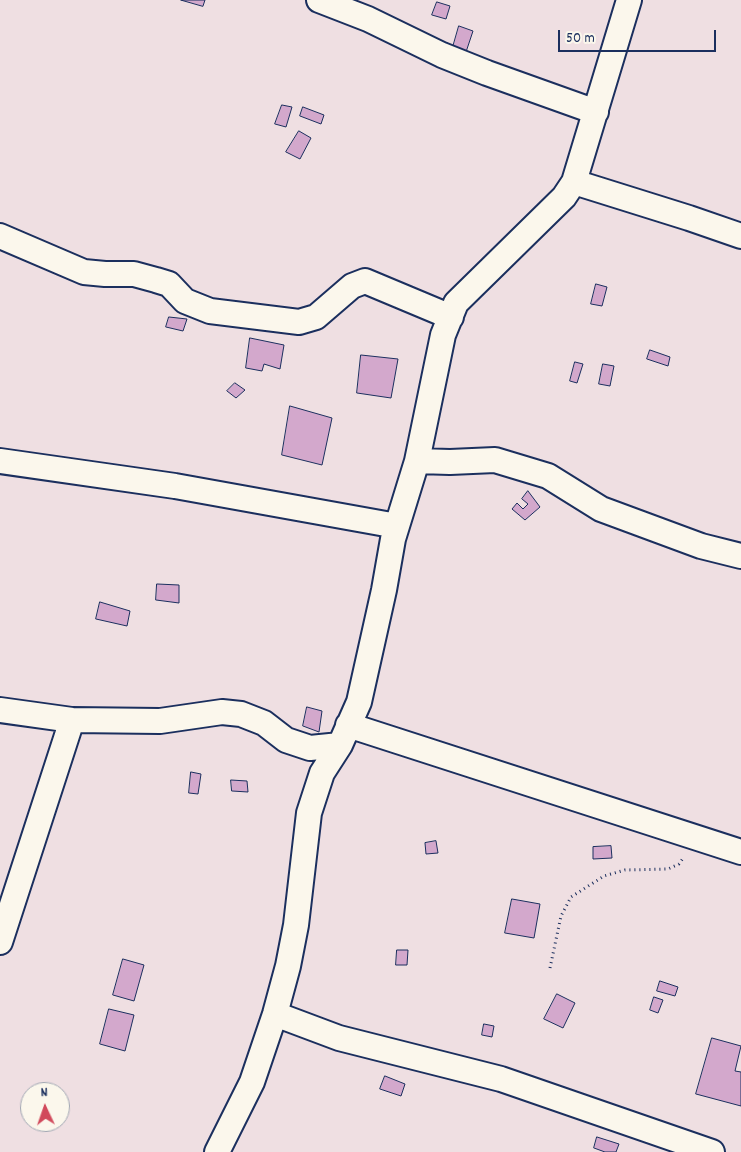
<!DOCTYPE html>
<html>
<head>
<meta charset="utf-8">
<style>
	body { margin:0 }
	#map { position:relative; width:741px; height:1152px; overflow:hidden; background:#efdfe2; font-family:Dekko,sans-serif }
	canvas { display:block }
	.north { position:absolute; left:20px; top:1082px; width:50px; height:50px; box-sizing:border-box; background:#fbf7ec; border:1px solid #a1a7b3; border-radius:50%; rotate:357deg; font-size:14px; font-weight:700; line-height:20px; text-align:center; color:#1b2f5e }
	.north::after { content:''; display:block; margin:auto; width:18px; height:22px; background:#d1495b; clip-path:polygon(50% 0,100% 100%,50% 72%,0 100%) }
	.scale { position:absolute; left:558px; top:30px; width:158px; height:22px; box-sizing:border-box; border:2px solid #1b2f5e; border-top:0; padding-left:6px; font-size:15px; line-height:18px; white-space:nowrap; color:#1b2f5e; -webkit-text-stroke:4px #fbf7ec; paint-order:stroke }
</style>
</head>
<body>
<div id="map">
<canvas width="741" height="1152"></canvas>
<div class="north">N</div>
<div class="scale">50 m</div>
</div>
<script>
const g = document.querySelector('canvas').getContext('2d');
g.lineJoin = 'round';
function paint(path, color) { g.fillStyle = color; g.fill(path, 'evenodd'); }
function trace(path, color, width, dash) { g.strokeStyle = color; g.lineWidth = width; g.lineCap = dash ? 'butt' : 'round'; g.setLineDash(dash || []); g.stroke(path); }
const building = new Path2D(`
	M181,0H205L203,6Z
	M437,2L450,6L446,19L432,15Z
	M459,26L473,31L466,52L453,47Z
	M282,105L292,107L286,127L275,124Z
	M303,107L324,115L321,124L300,116Z
	M299,131L311,138L300,159L286,152Z
	M596,284L607,287L602,306L591,304Z
	M169,317L187,319L183,331L166,327Z
	M250,338L284,345L280,369L264,364L262,371L246,368Z
	M650,350L670,357L668,366L647,359Z
	M361,355L398,359L391,398L357,393Z
	M575,362L583,364L577,383L570,381Z
	M603,364L614,366L610,386L599,384Z
	M235,383L245,390L236,398L227,391Z
	M290,406L332,418L322,465L282,455Z
	M528,491L540,507L525,520L512,509L517,503L523,509L528,504L522,499Z
	M157,584L179,585V603L156,600Z
	M100,602L130,611L127,626L96,619Z
	M307,707L322,711L319,732L303,726Z
	M191,772L201,774L198,794L189,793Z
	M231,780L247,781L248,792L232,791Z
	M436,841L438,853L426,854L425,843Z
	M611,846L612,858L593,859V847Z
	M512,899L540,904L534,938L505,933Z
	M397,950H408L407,965H396Z
	M123,959L144,965L134,1001L113,995Z
	M660,981L678,987L675,996L657,991Z
	M557,994L575,1003L563,1028L544,1019Z
	M654,997L663,1000L658,1013L650,1010Z
	M109,1009L134,1015L125,1051L100,1044Z
	M484,1024L494,1026L492,1037L482,1035Z
	M712,1038L741,1046L735,1071L741,1072V1106L696,1094Z
	M385,1076L405,1084L401,1096L380,1089Z
	M597,1137L619,1144L616,1152H605L594,1148Z`);
paint(building, '#d3a8cc');
trace(building, '#1b2f5e', 1);
const minor = new Path2D(`
	M319,0L368,19L442,55L487,73L596,112
	M574,182L689,218L741,236
	M0,236L84,272L105,274H134L156,280L169,284L185,301L210,311L299,322L316,317L352,286L365,281L451,317
	M0,461L175,486L397,526
	M417,461L450,462L495,460L548,476L601,509L701,546L741,556
	M0,710L72,720L160,721L222,712L241,714L264,723L286,740L310,748L340,745
	M348,725L741,852
	M0,942L72,720
	M275,1014L339,1038L501,1079L712,1152
	M217,1152L252,1082L275,1014L288,966L296,925L309,813L322,773L340,745L359,702L384,590L393,539L417,461L443,335L456,303L564,197L574,182L629,0`);
trace(minor, '#1b2f5e', 28);
trace(new Path2D(`
	M550,968L561,916L571,897L604,876L625,870L668,869L679,864L684,857`), '#1b2f5e', 3, [1, 4]);
trace(minor, '#fbf7ec', 24);
</script>
</body>
</html>
